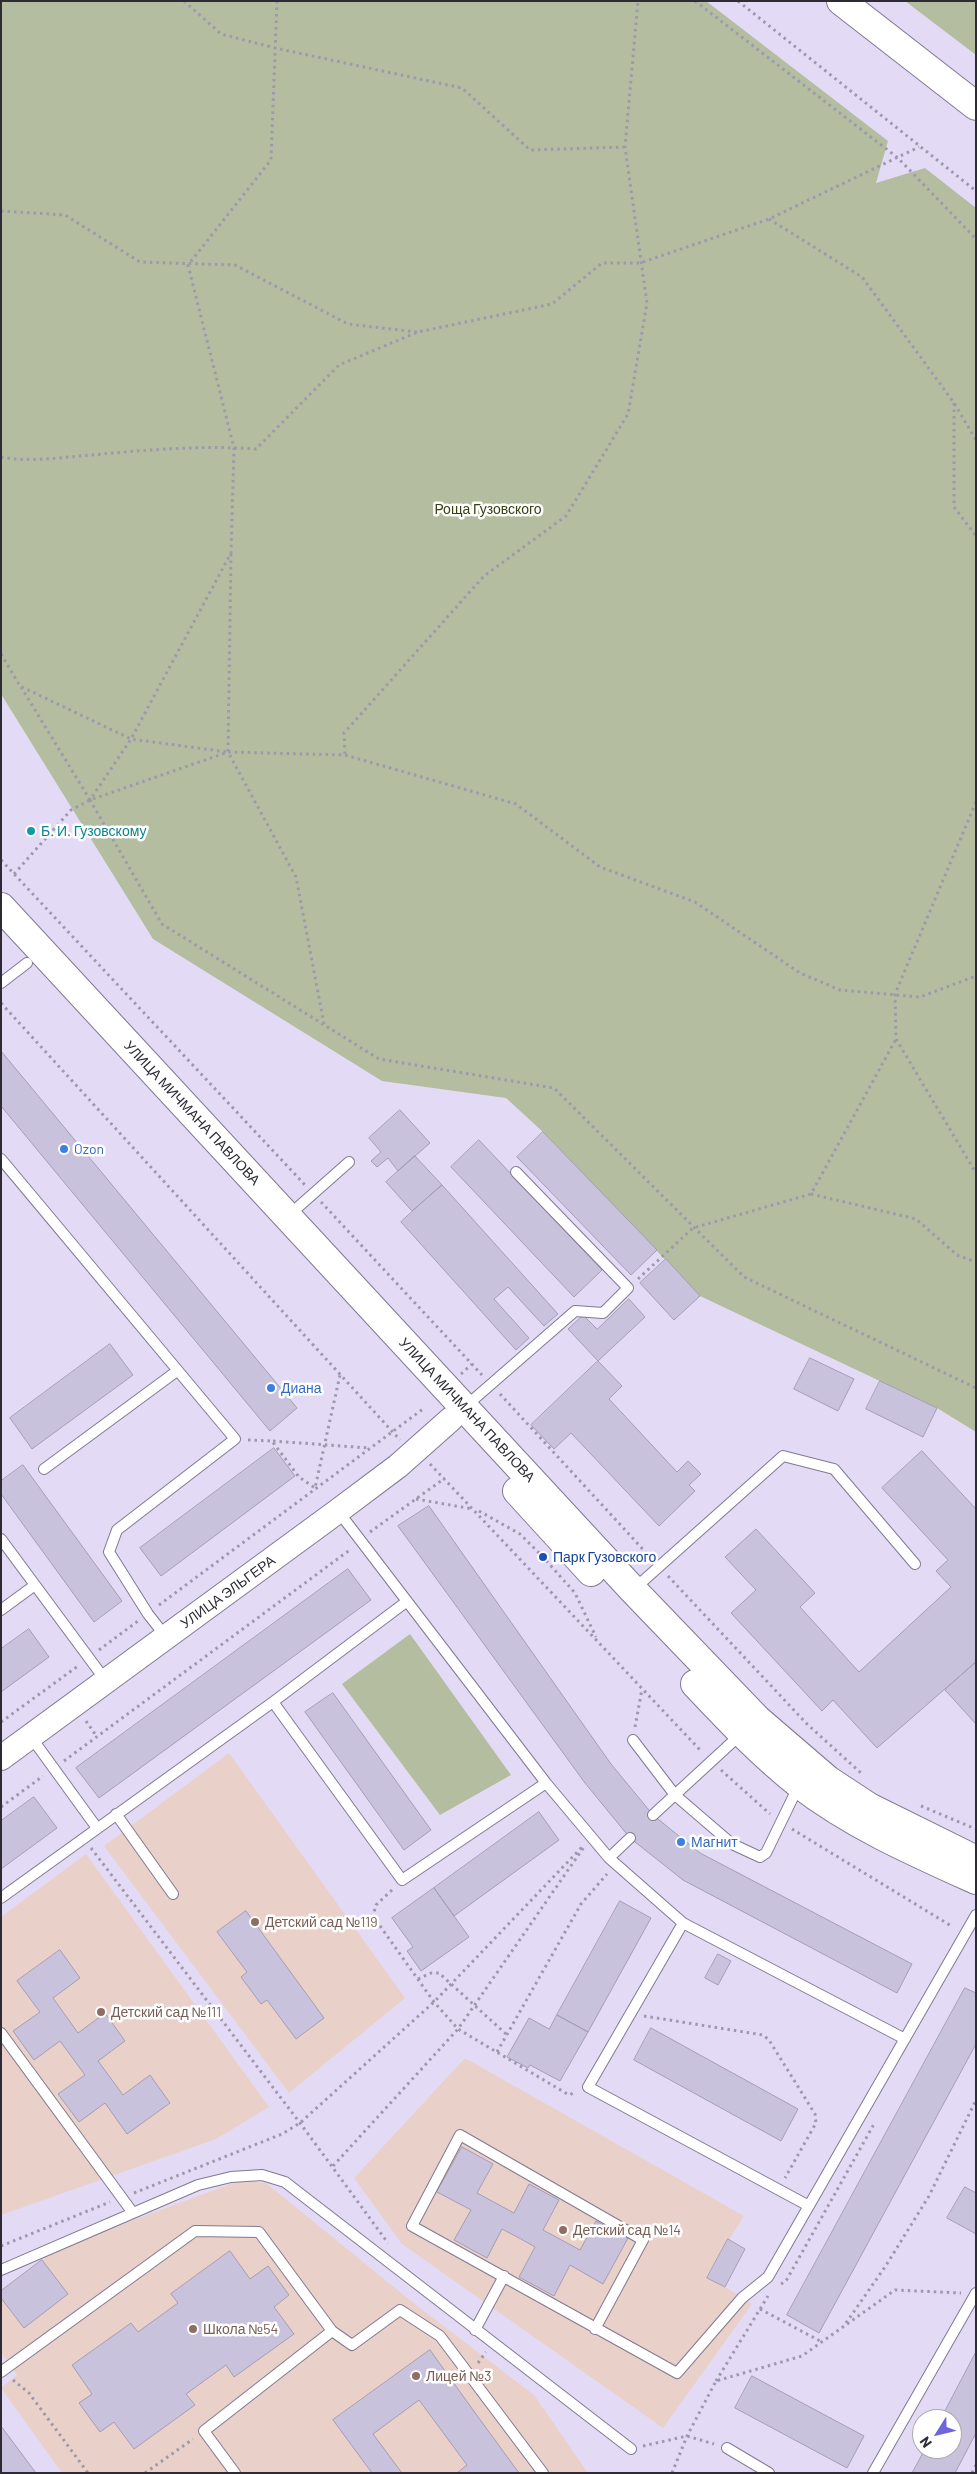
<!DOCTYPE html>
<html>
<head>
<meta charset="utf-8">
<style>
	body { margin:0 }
	#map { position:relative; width:977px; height:2474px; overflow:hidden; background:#e3dbf6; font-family:Barlow,sans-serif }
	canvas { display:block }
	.frame { position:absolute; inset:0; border:2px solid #2e2b35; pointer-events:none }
	.north { position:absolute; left:912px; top:2409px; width:50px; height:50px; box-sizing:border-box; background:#fff; border:1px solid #abaaae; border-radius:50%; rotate:234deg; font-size:14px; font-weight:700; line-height:20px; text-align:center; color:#2e2b35 }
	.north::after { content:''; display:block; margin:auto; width:18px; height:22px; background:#6e64de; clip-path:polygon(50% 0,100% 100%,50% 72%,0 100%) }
</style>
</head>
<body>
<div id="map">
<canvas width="977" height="2474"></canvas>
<div class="frame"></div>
<div class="north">N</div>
</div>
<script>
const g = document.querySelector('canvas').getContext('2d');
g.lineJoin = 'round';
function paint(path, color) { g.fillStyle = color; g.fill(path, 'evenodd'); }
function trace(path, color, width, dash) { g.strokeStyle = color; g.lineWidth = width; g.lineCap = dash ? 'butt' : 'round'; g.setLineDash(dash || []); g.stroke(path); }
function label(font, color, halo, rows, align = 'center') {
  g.font = font + ' Barlow,sans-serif'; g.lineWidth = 5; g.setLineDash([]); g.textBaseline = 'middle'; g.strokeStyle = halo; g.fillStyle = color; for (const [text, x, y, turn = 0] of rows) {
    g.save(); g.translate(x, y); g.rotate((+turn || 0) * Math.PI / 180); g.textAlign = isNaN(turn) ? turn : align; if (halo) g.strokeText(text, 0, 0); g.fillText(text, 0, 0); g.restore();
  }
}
paint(new Path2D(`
	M229,1753L405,1998L289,2093L104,1846Z
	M86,1854L269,2107L216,2139L1,2215V1917Z
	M465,2058L744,2216L707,2275L752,2304L663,2428L402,2244L354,2178Z
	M241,2180L266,2183L416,2305L534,2395L588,2473H62L1,2388L17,2375L1,2352V2291L56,2249Z`), '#e9d0c8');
paint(new Path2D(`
	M1,1H706L888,141L876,183L925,168L976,208V1432L937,1408L700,1296L543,1132L506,1098L382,1081L153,939L1,694Z
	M905,1H976V55Z
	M410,1634L511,1775L440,1815L342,1684Z`), '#b4bda0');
const building = new Path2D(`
	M1,1051L297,1408L270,1431L1,1106Z
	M400,1110L430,1143L398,1171L388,1158L377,1167L371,1161L381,1152L369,1138Z
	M543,1132L657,1250L631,1275L517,1157Z
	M479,1140L602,1270L574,1297L451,1167Z
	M415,1156L442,1185L412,1211L386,1182Z
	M442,1185L558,1314L544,1326L508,1287L494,1299L529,1338L516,1350L401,1222Z
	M666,1259L700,1296L674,1320L640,1283Z
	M629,1299L645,1317L598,1361L568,1329L583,1315L597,1329Z
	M110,1344L133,1375L32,1449L10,1418Z
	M810,1358L854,1379L838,1411L794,1389Z
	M598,1361L622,1386L609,1399L677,1472L688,1461L701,1474L689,1485L695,1491L659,1526L571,1433L554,1449L531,1425Z
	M880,1381L937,1408L923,1437L866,1409Z
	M274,1448L295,1476L161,1576L140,1548Z
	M922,1451L976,1509V1662L877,1748L833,1700L822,1711L731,1613L756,1590L725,1557L756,1529L815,1593L800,1607L859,1672L951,1587L936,1571L948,1560L882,1488Z
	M23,1465L122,1601L94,1622L1,1494V1481Z
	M429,1506L611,1764L653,1815L700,1853L912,1964L897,1993L683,1880L630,1838L585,1783L398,1526Z
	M348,1569L371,1600L99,1798L76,1768Z
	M29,1629L49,1657L1,1692V1649Z
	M976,1662V1724L945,1690Z
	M333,1693L431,1830L404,1850L305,1712Z
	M34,1797L57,1828L1,1869V1821Z
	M539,1812L559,1840L454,1916L434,1888Z
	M434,1888L469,1937L421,1971L407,1951L413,1947L392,1918Z
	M620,1901L651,1918L588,2032L557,2015Z
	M246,1911L324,2018L296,2039L267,2000L261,2004L241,1977L247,1972L217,1932Z
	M60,1950L80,1978L53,1998L78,2033L105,2013L125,2041L98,2061L123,2095L150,2075L170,2103L127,2134L105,2103L79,2122L58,2094L85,2075L60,2041L34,2060L13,2031L40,2012L17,1981Z
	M718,1954L731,1961L718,1985L705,1978Z
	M965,1988L976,1993V2044L819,2333L787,2315Z
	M557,2015L588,2032L560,2081L530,2065L528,2068L507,2057L529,2018L549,2029Z
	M651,2028L798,2109L781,2141L634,2060Z
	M462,2147L493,2164L477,2193L514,2213L529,2184L559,2200L543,2230L580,2250L596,2221L628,2238L603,2284L570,2265L554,2296L519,2277L535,2247L521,2239L502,2229L487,2258L454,2240L471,2210L437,2192Z
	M965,2187L976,2193V2234L947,2218Z
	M728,2239L745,2249L725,2287L707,2278Z
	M230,2251L250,2279L268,2266L289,2295L274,2307L294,2334L234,2377L226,2365L186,2394L195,2405L134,2449L114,2422L100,2432L79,2403L92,2394L72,2365L131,2323L138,2332L178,2303L171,2294Z
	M42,2260L68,2294L24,2328L1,2298V2291Z
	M430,2350L473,2410L519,2473H457L467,2465L419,2400L373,2434L402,2473H372L333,2420Z
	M976,2352V2433L955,2473H912L925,2449H952V2419H941Z
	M752,2376L864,2436L847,2468L735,2408Z
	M1,2426L36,2473H1Z`);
paint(building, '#c9c2dc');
trace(building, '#a59db6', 1);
const service = new Path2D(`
	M1,983L27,963
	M1,1159L235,1439L117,1530L109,1552L148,1614L166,1637
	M288,1216L349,1162
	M466,1406L575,1311L603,1313L628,1288L516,1172
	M44,1469L177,1371
	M338,1511L546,1783L609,1858L683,1923L905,2039
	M1,1539L106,1681
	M634,1589L783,1456L834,1469L915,1564
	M1,1610L35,1585
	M273,1702L402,1880L546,1783
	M31,1737L97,1828
	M633,1740L675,1795L732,1844L760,1857L766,1853L799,1785
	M116,1814L173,1894
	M653,1815L741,1734
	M609,1858L630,1838
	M1,1898L273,1702L406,1602
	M683,1923L588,2087L809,2206
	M1,2033L133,2213
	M1,2270L198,2185L231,2177L262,2175L285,2182L631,2449
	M595,2329L643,2240L460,2135L412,2226L677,2373L742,2298L768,2277L976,1915
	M475,2330L504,2276
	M332,2331L352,2345L400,2310L440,2336L543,2473
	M1,2372L195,2231L259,2232L332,2331L204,2431L235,2473
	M727,2448L769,2473
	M873,2473L976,2293`);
const tertiary = new Path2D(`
	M1,1758L338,1511L398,1466L451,1419`);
const secondary = new Path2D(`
	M1,907L633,1590L757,1719L828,1780L869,1807L976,1860
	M517,1491L591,1572
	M695,1684C728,1719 761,1754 799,1784C852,1825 916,1853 976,1880`);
const primary = new Path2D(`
	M841,1L976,106`);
trace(service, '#817991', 12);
trace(tertiary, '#817991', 26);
trace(secondary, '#817991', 30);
trace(primary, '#817991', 30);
trace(new Path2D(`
	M184,1L221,34L275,48L462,88L530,150L625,147
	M277,1L271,160L188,265L234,448L231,553L131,739L90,800L162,924L379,1059L554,1088L744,1277L976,1388
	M695,1L898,158L976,239
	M738,1L976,191
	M1,211L65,215L140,262L235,265L348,324L417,332
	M769,219L862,277L954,403L976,440
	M954,403V507L976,536
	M1,457C31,463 62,457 92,455C146,450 202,445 256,449L339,365L418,332L552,304L602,263H640L769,219L919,147
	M231,554L228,752L296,877L324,1024
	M1,654L20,686L131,739L227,752
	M21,687L90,800
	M345,754L344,733L484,576L566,516L628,414L647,303L625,147L638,1
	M976,802L895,994L896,1039L976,1173
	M1,860L305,1185
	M14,874L71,810L90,800L228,752L345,755L516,804L600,867L695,902L800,973L840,990L920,997L976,976
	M1,1003L400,1440
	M811,1194L916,1219L957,1255L976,1262
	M321,1202L482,1375
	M638,1279L693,1228L811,1194L896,1039
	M461,1374L472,1364
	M500,1394L650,1557
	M248,1440L272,1441L299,1477L315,1488L340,1375
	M273,1441L369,1448
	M430,1464L702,1752
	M416,1499L473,1509
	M479,1511L520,1534L543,1557L575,1593L596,1637
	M370,1532L445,1478
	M668,1576L807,1724L861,1773
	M159,1605L423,1409
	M99,1650L138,1621
	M86,1721L97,1737
	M1,1722L78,1666
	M635,1727L642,1689
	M64,1761L351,1549
	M721,1770L770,1814
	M921,1806L976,1829
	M1,1807L43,1776
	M792,1829L953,1927
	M91,1848L300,2123L388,2243
	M392,1890L376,1905L373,1916L434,2002L458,2029L569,2095L576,2092
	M418,1979L431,1973H439L506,2034
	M644,2016L763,2035L769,2040L815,2114L816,2123L785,2178
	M497,2052L581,1904L607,1874
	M333,2166L458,2029L584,1847
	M134,2193L282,2134L300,2123L434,2002L583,1846
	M1,2246L110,2202
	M781,2284L786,2281L874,2124
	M760,2309L822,2342
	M846,2323L885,2267L929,2196L976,2100
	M478,2363L486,2352
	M13,2380L29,2393L88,2473
	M716,2381L768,2296
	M643,2446L687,2436L714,2444
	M145,2473L193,2439
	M672,2473L687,2436L716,2381L802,2356L895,2290L961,2293
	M972,2473L976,2465`), '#9e98ac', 3, [2.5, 4]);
trace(service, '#fff', 10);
trace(tertiary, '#fff', 24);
trace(secondary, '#fff', 28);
trace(primary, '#fff', 28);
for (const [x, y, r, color] of [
	[31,831,5,"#0f9aa8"],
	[64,1149,5,"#3f7fe0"],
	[271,1388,5,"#3f7fe0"],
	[543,1557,5,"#1a4fb4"],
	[681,1842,5,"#3f7fe0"],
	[255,1922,5,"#8d6e63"],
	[101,2012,5,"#8d6e63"],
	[563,2230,5,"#8d6e63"],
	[193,2329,5,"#8d6e63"],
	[416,2376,5,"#8d6e63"]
]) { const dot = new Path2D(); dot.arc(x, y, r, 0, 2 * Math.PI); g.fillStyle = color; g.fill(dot); trace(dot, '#fff', 2); }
label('14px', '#364111', '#fff', [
	["Роща Гузовского",488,509]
]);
label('14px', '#0d838f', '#fff', [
	["Б. И. Гузовскому",41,831]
], 'left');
label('14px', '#2e2b35', '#fff', [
	["УЛИЦА МИЧМАНА ПАВЛОВА",192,1113,47],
	["УЛИЦА МИЧМАНА ПАВЛОВА",467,1410,47],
	["УЛИЦА ЭЛЬГЕРА",228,1592,-36]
]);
label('14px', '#366cbe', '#fff', [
	["Ozon",74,1149],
	["Диана",281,1388],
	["Магнит",691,1842]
], 'left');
label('14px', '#164399', '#fff', [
	["Парк Гузовского",553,1557]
], 'left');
label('14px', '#785e54', '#fff', [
	["Детский сад №119",265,1922],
	["Детский сад №111",111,2012],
	["Детский сад №14",573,2230],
	["Школа №54",203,2329],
	["Лицей №3",426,2376]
], 'left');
</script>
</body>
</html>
